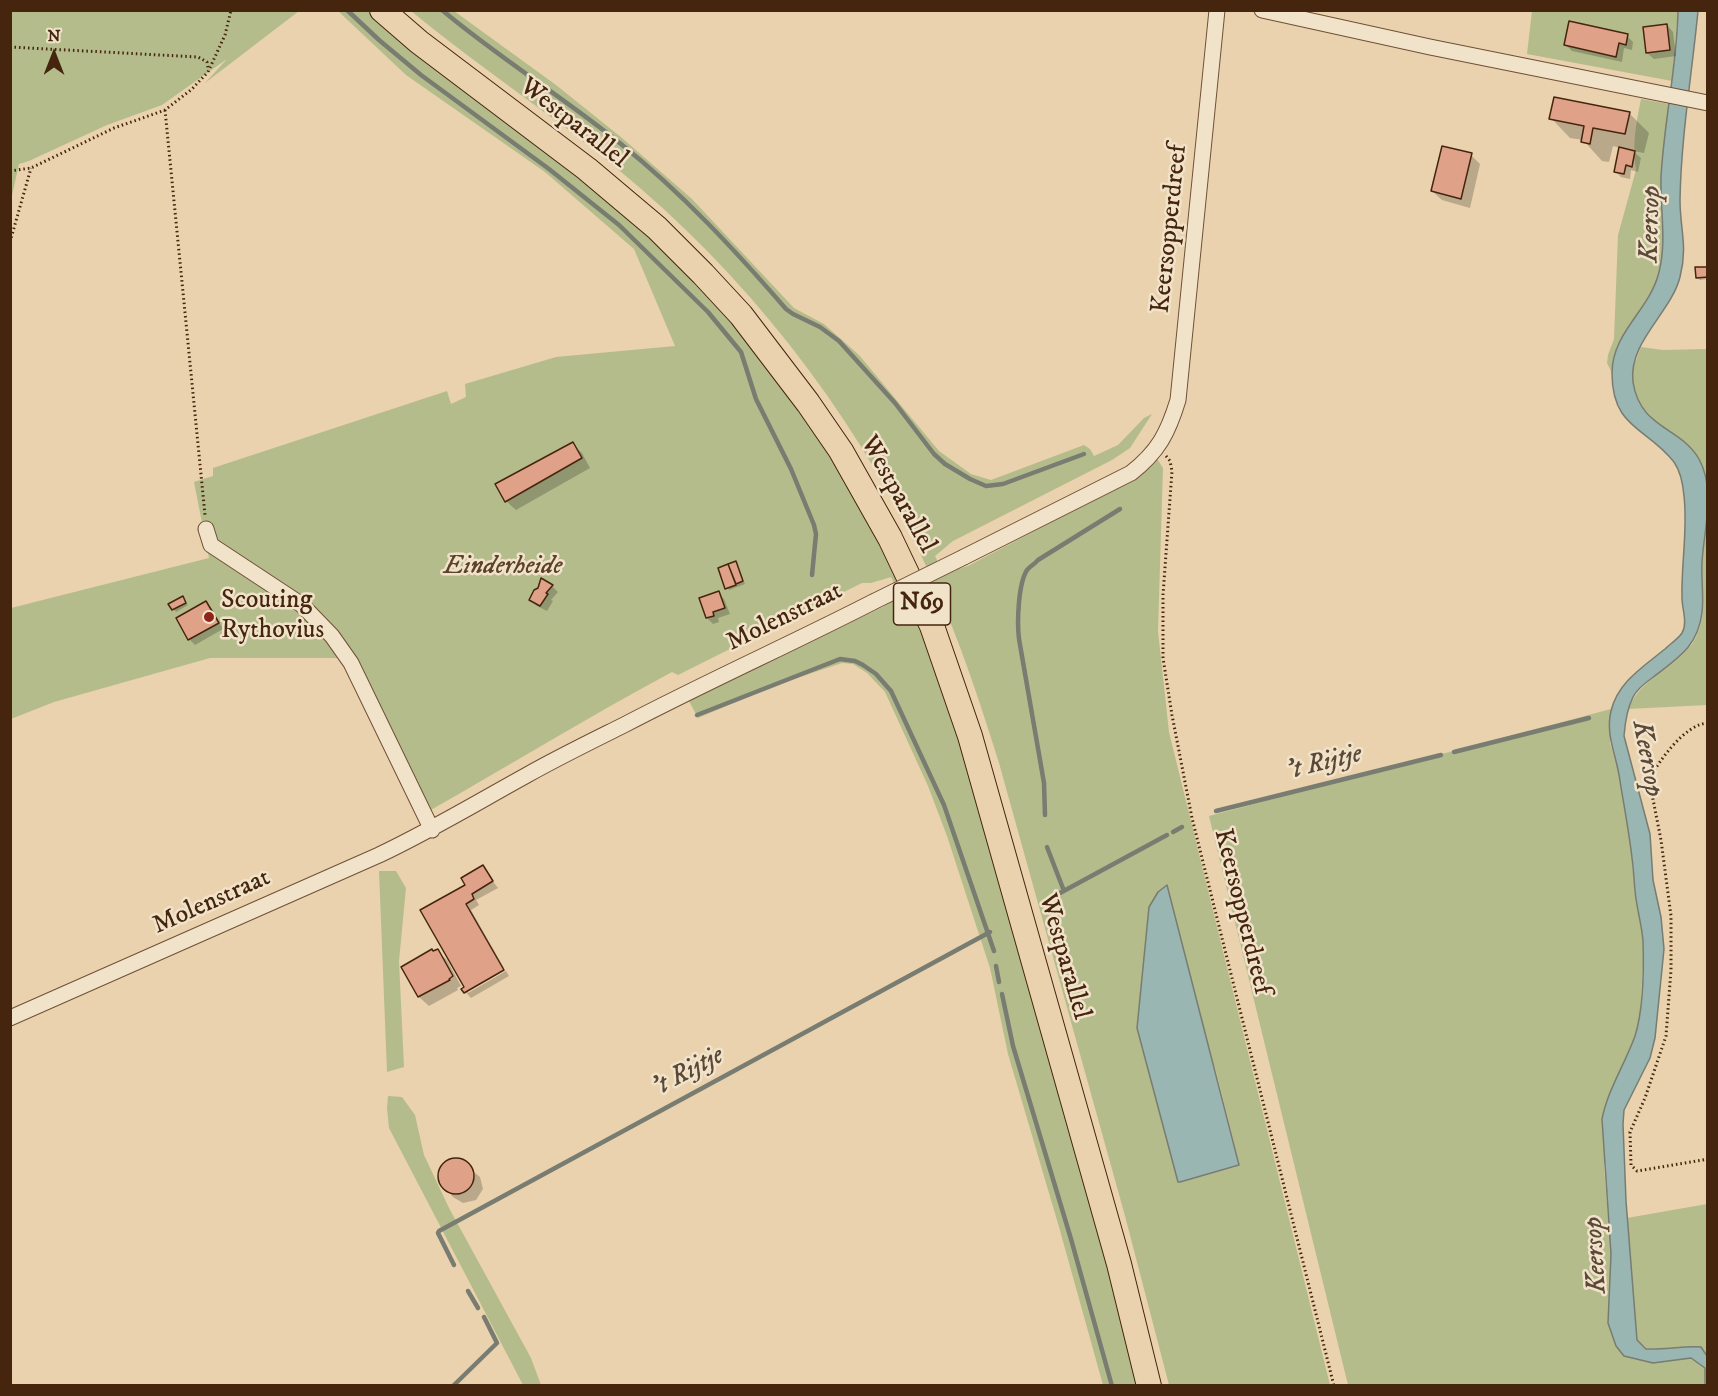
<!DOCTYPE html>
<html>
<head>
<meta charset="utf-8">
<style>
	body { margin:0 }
	#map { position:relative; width:1718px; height:1396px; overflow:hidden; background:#e9d2ad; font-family:"IM FELL DW Pica",serif }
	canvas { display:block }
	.frame { position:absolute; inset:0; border:12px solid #46250f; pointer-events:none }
	.north { position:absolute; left:24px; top:24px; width:60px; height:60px; -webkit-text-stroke:4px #f1e2ca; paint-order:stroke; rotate:0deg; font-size:16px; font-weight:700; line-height:24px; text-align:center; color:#46250f }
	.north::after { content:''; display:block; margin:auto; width:21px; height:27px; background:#46250f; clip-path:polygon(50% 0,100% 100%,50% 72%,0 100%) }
</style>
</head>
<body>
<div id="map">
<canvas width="1718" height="1396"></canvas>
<div class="frame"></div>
<div class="north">N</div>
</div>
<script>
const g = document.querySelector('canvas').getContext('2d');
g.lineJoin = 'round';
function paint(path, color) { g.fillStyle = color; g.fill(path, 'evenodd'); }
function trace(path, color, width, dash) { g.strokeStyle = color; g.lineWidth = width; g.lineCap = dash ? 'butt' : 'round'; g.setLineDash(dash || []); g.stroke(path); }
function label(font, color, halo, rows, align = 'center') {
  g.font = font + ' "IM FELL DW Pica",serif'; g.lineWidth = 5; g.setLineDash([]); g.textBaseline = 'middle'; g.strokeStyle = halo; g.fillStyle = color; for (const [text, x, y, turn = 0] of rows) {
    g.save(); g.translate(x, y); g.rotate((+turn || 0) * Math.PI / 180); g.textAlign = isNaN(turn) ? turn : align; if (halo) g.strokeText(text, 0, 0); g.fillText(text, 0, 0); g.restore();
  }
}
paint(new Path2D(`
	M10,11L11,10L299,11L205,83L227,59L162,105L107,125L29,161L19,164L11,200Z
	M338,11H375L585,172L702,279L842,463L939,661L1146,1385H1103L1059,1227L1008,1054L990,968L947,836L928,786L885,692L867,673L853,664L842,663L779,684L698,718L689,701L883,607L900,594L891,577L871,583H862L678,675L672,672C590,716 510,765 429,811L351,658H210L54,702L11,719V608L209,558L194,482L213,476V468L447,391L451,404L466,397L465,384L556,357L675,346L634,249L545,172L406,75Z
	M411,11H454L556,85L622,138L692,199L794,308L824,324L859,355L939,451L971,474L991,480L1084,445L1090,449L1094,456L1118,445L1144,418L1152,414L1130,448L1112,460L953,541L935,556L943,573L968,566L1097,498L1156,457L1163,468L1158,631L1169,732L1330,1385H1169L1125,1216L999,763C980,702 960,642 934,583C866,432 765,296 640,188C567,124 485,72 411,11ZM1149,907L1187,961L1204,1033L1217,1075L1239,1163L1235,1167L1180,1182L1137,1028Z
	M1532,11H1678L1672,81L1527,54Z
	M1641,99L1669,104C1665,136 1661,169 1661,201C1661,227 1667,247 1659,274C1648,310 1615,334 1612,373L1607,363L1608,355L1614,339L1618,235L1636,170C1632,146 1636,123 1641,99Z
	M1641,347L1663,350L1707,349V501L1706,477L1638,402L1633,382V368Z
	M1707,503V705L1628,709C1642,677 1672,670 1692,644C1708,622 1701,588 1702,563C1703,543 1706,523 1707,503Z
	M1611,709L1610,743L1620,777L1632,858L1635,896L1643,939V965L1640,1016L1635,1036L1622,1067L1604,1167L1611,1254L1608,1323L1653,1363L1691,1358L1705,1368V1385H1348L1209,816Z
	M379,871H396L406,888L399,961L404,1067L387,1072Z
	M388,1096L402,1097L415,1115L424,1155L449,1208L531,1358L541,1385H523L389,1128L387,1108Z
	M1707,1204V1356L1701,1347C1682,1346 1664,1350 1646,1348L1637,1340L1627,1218Z`), '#b5bc8b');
const water = new Path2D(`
	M1678,11H1698C1692,73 1681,137 1680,200C1680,230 1688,246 1680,277C1671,313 1628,342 1633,382C1640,429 1681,427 1699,459C1716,490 1704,529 1702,562C1701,579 1704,596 1702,612C1698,647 1678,658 1652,678C1645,683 1637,689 1633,697C1627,709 1625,723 1624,736L1650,834L1653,880L1661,917L1664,949L1655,1038L1650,1058L1624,1110L1623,1124L1626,1201L1637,1340L1646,1349C1664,1350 1681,1346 1701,1347L1707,1356V1385H1705V1368L1691,1358L1653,1363L1624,1356L1616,1346L1608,1323L1611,1254L1602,1119C1608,1089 1625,1064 1635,1036C1644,1007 1644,971 1643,941C1642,927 1638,913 1636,899C1634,886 1634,871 1632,858C1629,832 1624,806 1620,781C1617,756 1605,736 1611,711C1618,682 1643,667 1665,649C1670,644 1678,639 1682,633C1688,623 1682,609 1682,598C1681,564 1688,530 1684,496C1683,484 1681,472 1674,462C1647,427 1612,429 1612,373C1612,332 1650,310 1659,272C1667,241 1660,209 1661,177C1664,121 1677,66 1678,11Z
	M1167,885L1239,1165L1180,1182H1178L1137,1028L1149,907L1158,892Z`);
paint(water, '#9ab6b2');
trace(water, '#787c71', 1.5);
paint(new Path2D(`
	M1667,25L1673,32L1676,56L1654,59L1647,53Z
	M1627,36L1633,42L1632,50L1624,48L1622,62L1572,51L1566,45Z
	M1629,113L1649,133L1644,153L1633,151L1641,158L1638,172L1631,170L1630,179L1621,177L1615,171L1620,148L1613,146L1609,162L1602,161L1583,140L1570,138L1551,118Z
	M1471,155L1480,164L1470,208L1442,200L1432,191Z
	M1647,205L1654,206L1656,209V214L1649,212L1646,210Z
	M1707,268L1708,279L1700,280L1697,278Z
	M572,444L582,453L590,468L516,510L506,501Z
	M735,563L745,584L729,590L720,569Z
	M552,586L558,592L551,600L553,601L547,611L537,606L531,600Z
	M718,593L724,599L730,614L718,618L719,622L713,624L707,618Z
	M182,598L188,605L176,612L170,604Z
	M206,603L212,609L223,629L195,645L189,639Z
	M482,867L498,888L476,900L479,905L471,910L504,968L468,990V993L506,971L509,976L471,998L463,989L466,987L422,911L467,885Z
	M437,951L447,960L461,986L457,988L458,990L429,1006L419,997L403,968Z
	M459,1160L480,1177L483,1189L476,1200L463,1203L453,1197L440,1180V1173L447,1163Z`), '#0003');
trace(new Path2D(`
	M347,10L379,40L421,75L549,169L619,225L708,312L741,352L756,399L791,469L814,525L816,534L812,575
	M442,10C499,58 563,97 621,144C682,193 735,250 786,309L793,314L820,327L839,341L895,403L934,454L945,464L970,479L986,486L1003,484L1084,454
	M697,715L840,659L855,661L863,665L876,674L891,691L944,805L994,951
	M1454,752L1589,718
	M1216,811L1441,755
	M1045,815L1044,783L1019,639C1017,623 1018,584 1027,570C1030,566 1035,564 1038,560L1120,509
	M1173,832L1182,827
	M1047,847L1064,891
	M1060,893L1167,835
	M996,966L999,982
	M1002,994L1013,1046L1071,1239L1112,1386
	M454,1265L438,1233L439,1231L990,932
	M468,1291L478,1308
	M453,1386L497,1343L484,1317`), '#787c71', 4.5);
const building = new Path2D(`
	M1569,21L1628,34L1626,45L1619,43L1616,57L1564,45Z
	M1667,24L1670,50L1646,53L1643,27Z
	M1554,97L1630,112L1625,134L1593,128L1590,144L1581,142L1584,126L1549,119Z
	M1442,146L1472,153L1461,199L1431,191Z
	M1619,147L1635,151L1632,167L1626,165L1624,174L1614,172Z
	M1695,267H1707L1708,277L1696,278Z
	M573,442L582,458L505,502L495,484Z
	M736,561L743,581L736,584L728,564Z
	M728,564L736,585L725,589L718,568Z
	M541,578L553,585L546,593L548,594L540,606L529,600L534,590L538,588Z
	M719,591L725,608L713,612L714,616L706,618L699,598Z
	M183,596L186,603L172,610L168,604Z
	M206,601L219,623L188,640L176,618Z
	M483,865L493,881L472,894L474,899L466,904L504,970L464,993L461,989L464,987L420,910L465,885L461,878Z
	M432,949L433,951L438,949L453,976L449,979L450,980L418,997L401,967Z
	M438 1176a18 18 0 1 1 36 0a18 18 0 1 1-36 0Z`);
paint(building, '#dfa289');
trace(building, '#46250f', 1.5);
const minor = new Path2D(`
	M1262,10L1430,47L1708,103
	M206,529L211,545L302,605L332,636L351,663L432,830
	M964,557L1131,473C1158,452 1168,433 1178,400L1217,10
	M10,1018L379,855C430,831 478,802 527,775C559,757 592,741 624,725C706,682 791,644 873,602`);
const primary = new Path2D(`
	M382,10L419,42L587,169L657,228L703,274L741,315L808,403L841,451L890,538L932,626L970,736L1119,1264L1149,1386`);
trace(minor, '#6f5036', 17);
trace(primary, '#46250f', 26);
trace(new Path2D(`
	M10,47L198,57L207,62L208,68
	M165,110L205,515
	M10,171L31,168L114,128L165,110L192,89L208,72L225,35L231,10
	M10,242L31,168
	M1166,456L1170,461L1172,471L1163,595V658L1172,715L1192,818L1334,1386
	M1708,723C1685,724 1660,760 1649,779L1661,840L1671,916V970L1666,1036L1645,1098L1630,1132L1631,1165L1637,1171L1708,1159`), '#46250f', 3, [1.5, 3]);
trace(minor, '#f1e2ca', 15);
trace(primary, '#e9d2ad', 24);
const minorBridge = new Path2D(`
	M873,602L964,557`);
trace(minorBridge, '#6f5036', 17, []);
trace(minorBridge, '#f1e2ca', 15);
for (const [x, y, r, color] of [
	[209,617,6,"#8f2418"]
]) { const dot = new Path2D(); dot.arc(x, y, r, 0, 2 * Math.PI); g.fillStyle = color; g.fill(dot); trace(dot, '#f1e2ca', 2); }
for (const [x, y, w] of [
	[922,604,57]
]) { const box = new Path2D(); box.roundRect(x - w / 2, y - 21, w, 42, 4.5); g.fillStyle = '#f1e2ca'; g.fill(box); trace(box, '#46250f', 1.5); }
label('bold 24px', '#46250f', null, [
	["N69",922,604]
]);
label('26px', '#46250f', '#f1e2ca', [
	["Westparallel",573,124,38],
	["Keersopperdreef",1171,229,-84],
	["Westparallel",897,495,61],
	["Molenstraat",785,618,-26],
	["Molenstraat",212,903,-24],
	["Keersopperdreef",1241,912,76],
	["Westparallel",1063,957,74]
]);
label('italic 26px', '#5c4328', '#f1e2ca', [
	["Einderheide",503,568]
]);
label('26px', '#46250f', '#f1e2ca', [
	["Scouting",221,602],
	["Rythovius",221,632]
], 'left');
label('italic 27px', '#5b4938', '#f1e2ca', [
	["Keersop",1652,224,-88],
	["Keersop",1646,759,80],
	["'t Rijtje",1324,764,-14],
	["'t Rijtje",688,1073,-28],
	["Keersop",1597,1255,-93]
]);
</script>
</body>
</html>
